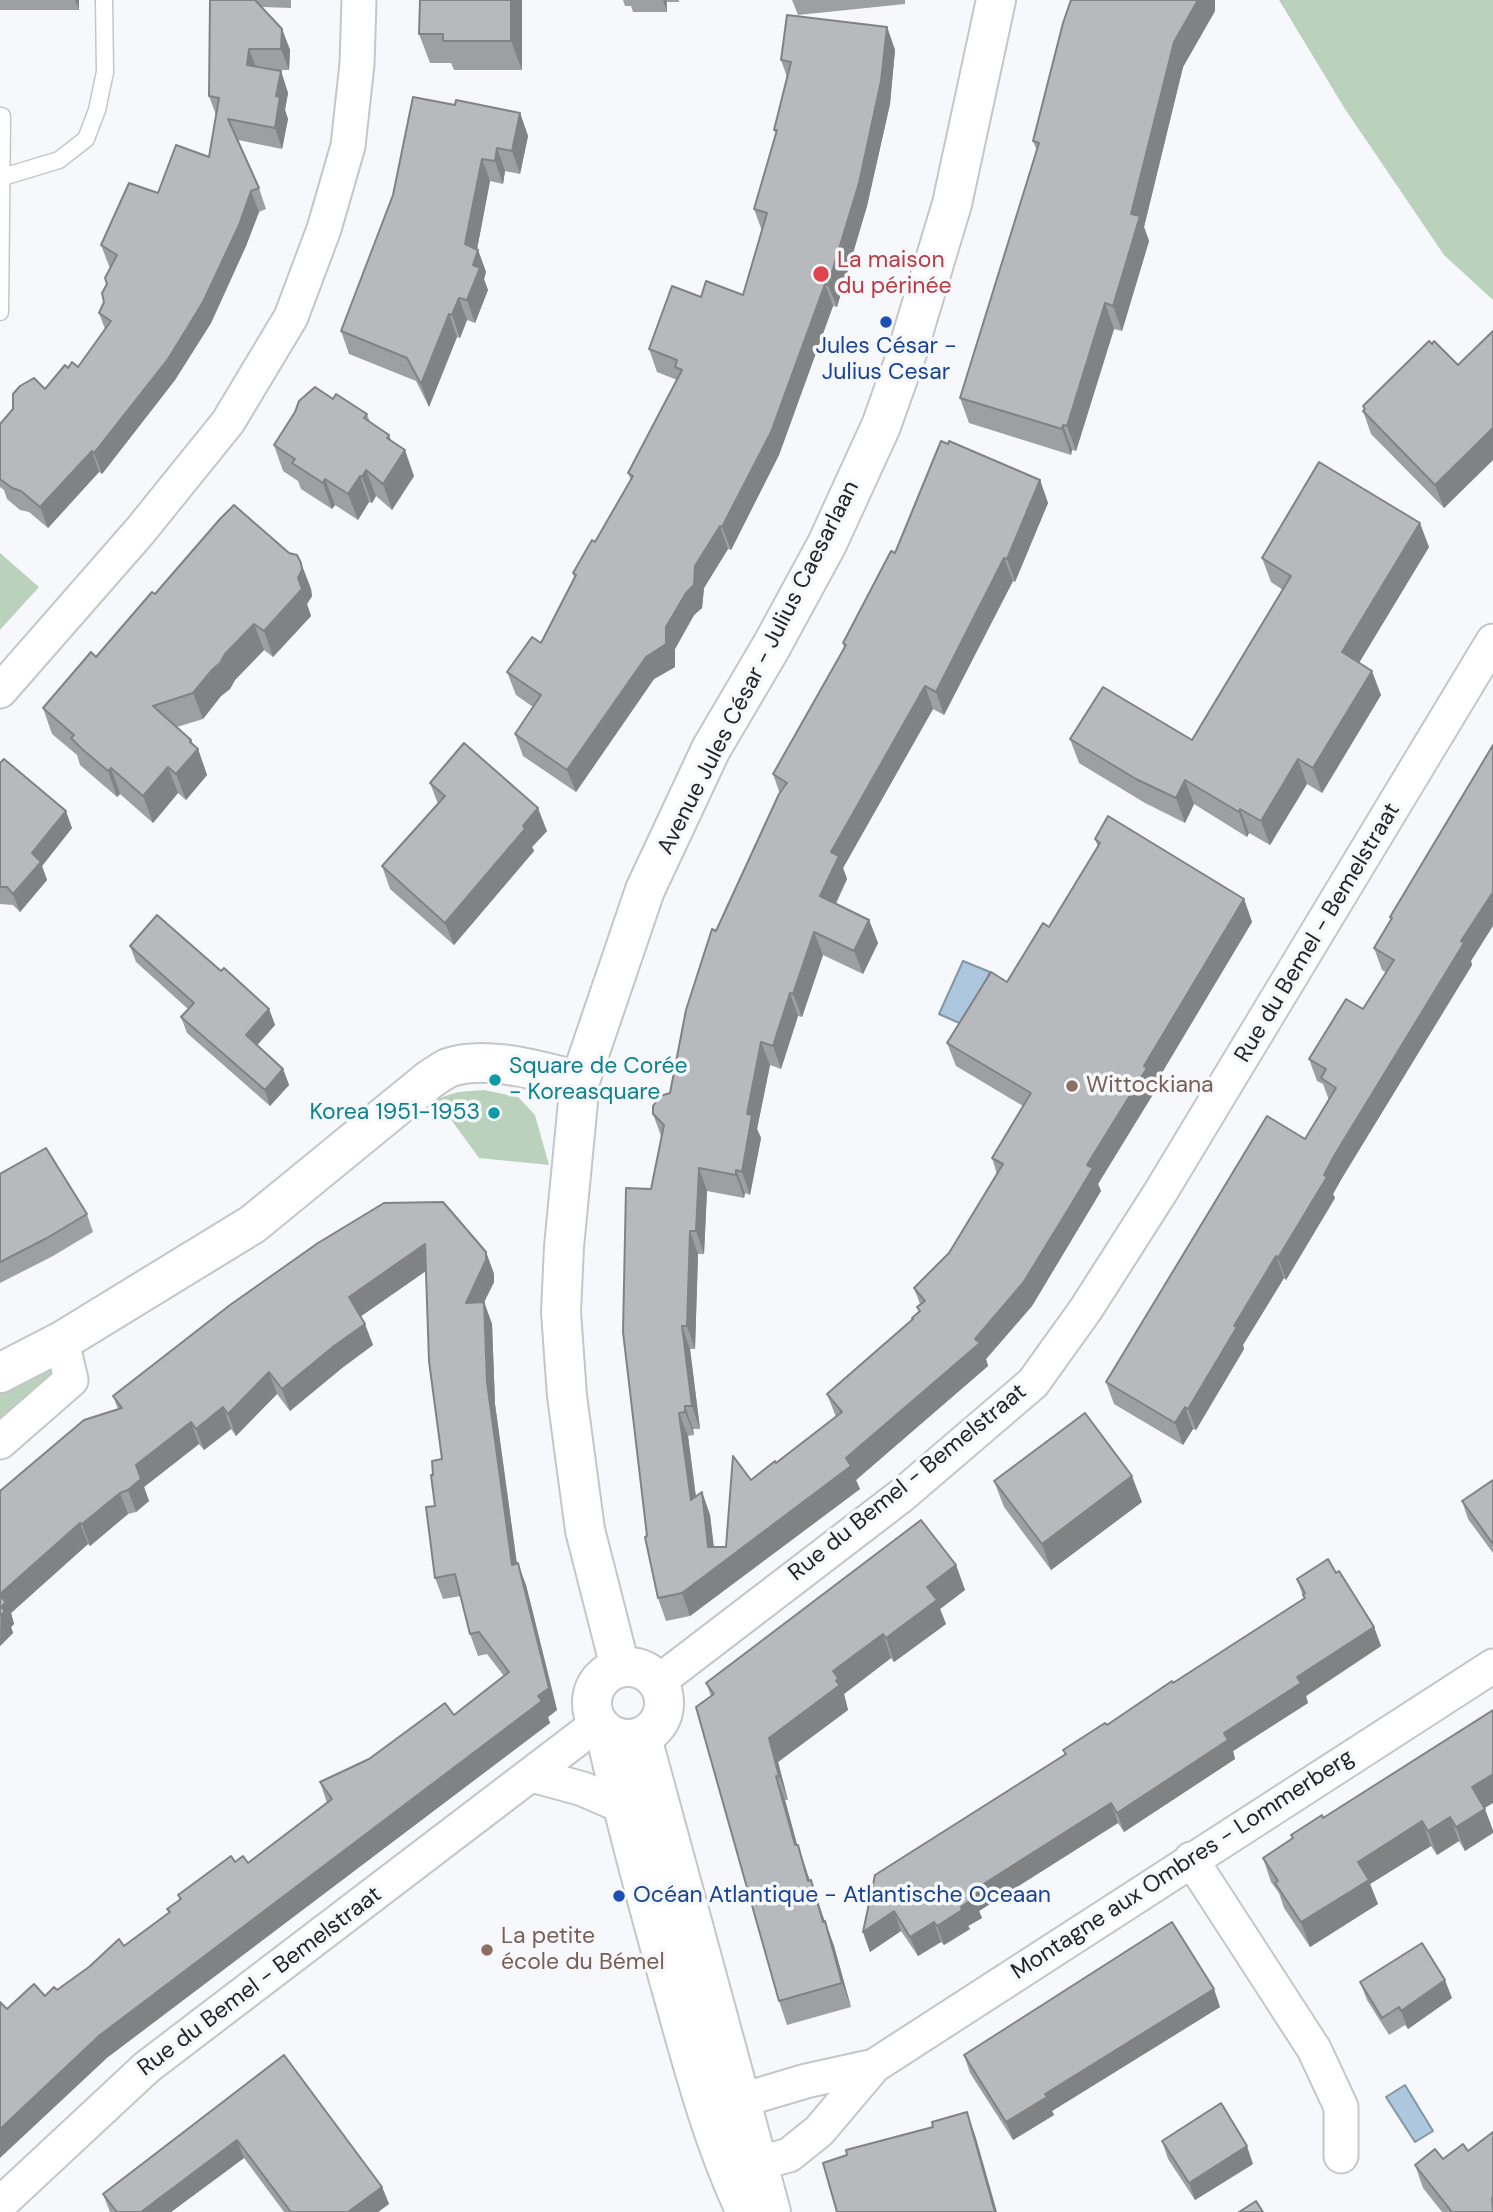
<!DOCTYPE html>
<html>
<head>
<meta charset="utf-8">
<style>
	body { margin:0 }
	canvas { display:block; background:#f6f8fb }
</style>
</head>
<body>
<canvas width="1493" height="2212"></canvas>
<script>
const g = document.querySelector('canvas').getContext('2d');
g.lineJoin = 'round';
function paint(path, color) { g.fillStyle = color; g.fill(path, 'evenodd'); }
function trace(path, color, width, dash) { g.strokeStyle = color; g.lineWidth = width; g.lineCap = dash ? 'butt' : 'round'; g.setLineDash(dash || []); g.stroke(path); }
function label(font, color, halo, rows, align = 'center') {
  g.font = font + ' "DM Sans",sans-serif'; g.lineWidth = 7; g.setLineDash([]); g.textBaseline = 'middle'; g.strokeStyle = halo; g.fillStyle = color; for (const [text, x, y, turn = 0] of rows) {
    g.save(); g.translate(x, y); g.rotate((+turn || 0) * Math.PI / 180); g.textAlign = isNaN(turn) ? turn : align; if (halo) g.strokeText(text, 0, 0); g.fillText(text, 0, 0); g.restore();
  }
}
paint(new Path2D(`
	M1279,0H1493V300L1444,255L1345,109Z
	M0,553L39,587L0,630Z
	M484,1090L518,1097L535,1115L549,1165L479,1158L436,1099L458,1092Z
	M54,1364L57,1373L0,1429V1394Z`), '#bad2bb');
const water = new Path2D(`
	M963,961L990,972L966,1026L939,1014Z
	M1405,2085L1433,2131L1415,2142L1386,2097Z`);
paint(water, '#acc7de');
trace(water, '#8396a6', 2);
const service = new Path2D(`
	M3,177L59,160L86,139L97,110L105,72L104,0
	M0,312L2,116`);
const minor = new Path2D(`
	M0,691L140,531L228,422L291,317L324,229L348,146L357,64L359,0
	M0,1442L71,1380L62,1341
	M658,1682L901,1496L1033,1383L1086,1309L1160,1193L1493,641
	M532,1775L583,1789L622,1806
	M1191,1859L1314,2049L1341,2107V2156
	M739,2101L806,2081L874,2066
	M756,2164L789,2155L819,2131L874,2066L1493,1666
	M0,2204L147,2067L597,1724`);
const tertiary = new Path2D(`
	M0,1373L62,1341L253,1224L429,1080C435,1076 442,1071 448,1068C486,1054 542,1072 580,1081
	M592 1703a36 36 0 1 1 72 0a36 36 0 1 1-72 0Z
	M620,1667L585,1530L567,1396L561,1312L564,1247L580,1081L645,890L711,749L771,647L827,544L881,426L907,353L952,204L996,0
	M605,1732C624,1815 646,1897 669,1980C691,2058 711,2138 746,2212
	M642,1738L771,2212`);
trace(service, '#c4c6c9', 19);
trace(minor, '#c4c6c9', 37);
trace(tertiary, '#c4c6c9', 42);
trace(service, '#fff', 16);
trace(minor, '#fff', 33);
trace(tertiary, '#fff', 38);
paint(new Path2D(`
	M0,0H79V10H0Z
	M210,0H291V8L262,7L282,29L290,50L289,70H276L281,71L288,93L285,110L288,119L282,149L238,140L259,188L266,209L259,212L246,246L211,323L175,380L102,474L99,472L48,528L29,512L20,510L7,499L4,490L0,487V424L45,389L68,368L78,367L105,329L99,313L104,302L110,267L109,266L101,245L158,193L209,157L216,115L209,96Z
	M420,0H522V70H454L451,63H430L419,34Z
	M623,0H679V2H667V12H633L631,6H625Z
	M792,0H905V4L798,15Z
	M1215,11L1183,67L1144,227L1149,241L1122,331L1114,329L1076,451L1072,450L1071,455L969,423L960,398L1037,151L1033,141Z
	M887,27L895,50L890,104L867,206L837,307L833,306L779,455L731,550L728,549L704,588L702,608L694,615L675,649V667L654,679L576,792L523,756L515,734L533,707L516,695L507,672L541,643L574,578L573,573L595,542L631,480L628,473L677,380L657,372L649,349L701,297L743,295L762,231L754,209L776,134L774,130L787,77L781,60Z
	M455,105L520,113L528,136L520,174L505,171L503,184L490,181L477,249L478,250L486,272L484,280L488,290L475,323L467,320L460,338L457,337L429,407L416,381L349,354L341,331Z
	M1493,331V460L1444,508L1371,434L1363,411L1364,410L1363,406L1458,365Z
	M333,399L367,414L370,422L392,442L414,476L392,510L376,496L372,503L369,502L358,520L335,505L332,509L301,489L298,481L283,471L274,445Z
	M1040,480L1048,503L1015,582L1013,581L944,715L933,709L843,868L847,879L836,904L869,920L878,943L863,974L823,955L802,1017L798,1016L781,1069L770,1065L757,1129L761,1138L750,1195L745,1193L744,1198L707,1191L704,1254H698L695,1349H690L700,1429H693L694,1435L688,1436L696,1496L702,1492L710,1515L714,1547H726L751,1480L776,1463L836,1417L827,1394L913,1320L919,1311L917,1307L920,1304L914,1288L949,1253L997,1174L992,1158L1023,1106L956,1066L947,1043L1007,982L1049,927L1098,847L1095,839L1244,899L1252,922L1154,1086L1155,1091L1098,1184L1101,1191L1032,1306L986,1359L988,1366L856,1480L860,1489L690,1616L666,1621L658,1598L647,1536L651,1189L661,1136L653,1114L670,1093L716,931L780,794L773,774L844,648L843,643L895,553Z
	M1429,547L1359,663L1381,695L1322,793L1307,784L1270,845L1249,833L1247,837L1194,804L1185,823L1145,803L1079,763L1070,739L1192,740L1283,590L1271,582L1262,558Z
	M289,553L301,563L311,589L312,596L307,604L311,616L273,657L264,650L235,680L230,689L221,696L203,719L177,727L198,749L207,775L186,800L178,793L153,823L120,794L117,797L80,765L77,755L52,734L43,708L96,657L155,594Z
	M0,763L72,828L42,866L47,880L20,912L13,905L0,904Z
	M430,783L547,831L532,847L534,851L454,945L390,889L382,866L438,804Z
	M1390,917L1471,961L1472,965L1342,1178L1333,1194L1335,1198L1286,1280L1284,1278L1243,1345L1244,1349L1196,1430L1193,1429L1183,1445L1114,1404L1106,1382L1305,1139L1329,1100L1323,1084L1317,1081L1309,1059L1363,1009L1387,973L1382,970L1374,948L1391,920Z
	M130,946L221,971L269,1009L275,1025L257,1045L283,1069L289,1085L270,1106L187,1033L181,1017L188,1009L136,962Z
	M0,1174L87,1214L93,1232L53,1256L0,1283Z
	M486,1252L494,1274V1282L484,1302L492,1324L495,1404L517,1564L526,1585L557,1710L548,1717L550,1723L108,2057L7,2009L57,1990L124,1946L169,1913L167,1909L180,1900L178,1895L235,1862L248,1863L327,1803L320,1782L369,1759L454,1715L504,1676L487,1654L478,1656L470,1634L461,1596L443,1599L435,1578V1506L433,1475L442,1459L426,1271L361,1316L373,1345L342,1368L290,1411L277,1394L236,1436L231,1429L204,1450L199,1444L144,1487L149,1501L136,1512L128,1514L90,1546L88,1544L11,1613L14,1624L11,1627L13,1633L0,1646V1491L118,1409L113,1396L230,1305Z
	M1493,1480V1553L1468,1519L1462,1501Z
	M994,1481L1142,1502L1051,1570L1004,1507Z
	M956,1565L965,1590L940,1609L946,1624L894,1662L891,1658L844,1694L848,1710L778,1762L788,1800H785L797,1845L834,1946L851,2007L787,2025L779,2001L711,1696L706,1683Z
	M1336,1573L1374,1627L1381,1646L1306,1696L1308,1703L1233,1751L1235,1759L1124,1832L1118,1823L979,1911L982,1918L968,1926L970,1929L944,1945L941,1942L918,1956L901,1931L870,1952L863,1932L1065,1755L1063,1750L1107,1725L1304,1599L1297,1579Z
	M1485,1808L1465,1851L1459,1841L1437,1855L1431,1846L1370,1884L1378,1904L1310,1947L1284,1908L1279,1893L1271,1882L1263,1858L1292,1839L1291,1835L1323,1818Z
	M1360,1982L1452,1998L1408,2029L1405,2025L1389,2035L1367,2000Z
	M1214,1989L1220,2007L1052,2111L1054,2115L1013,2140L970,2073L964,2055Z
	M284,2055L382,2187L389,2204L378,2212H284L244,2158L171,2212H110L103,2194Z
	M1162,2141L1253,2164L1195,2200L1168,2159Z
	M1415,2165L1493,2212H1442L1423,2188Z`), '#9da0a3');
paint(new Path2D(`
	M75,0H79V10Z
	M511,0H522V70L511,41Z
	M663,0H666L667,12Z
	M1198,0H1215V11L1183,67L1144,227L1149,241L1122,331L1113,306L1131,214L1174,42Z
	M887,27L895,50L890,104L867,206L837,307L828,285Z
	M282,29L290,50L289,70L281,49Z
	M249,49L257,70L247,65Z
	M281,71L288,93L285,110L288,119L282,149L275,128L276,96Z
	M520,113L528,136L520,174L512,151Z
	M497,148L505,171L503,184L495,161Z
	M482,159L490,181L475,260L478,250L486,272L484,279L488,290L475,323L467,300L465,244Z
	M251,191L259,212L246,246L211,323L175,380L102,474L94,453Z
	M825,284L833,306L779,455L731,550L722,527Z
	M459,298L467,320L460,338L452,315Z
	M1105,303L1114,329L1076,451L1067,426Z
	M449,314L457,337L429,407L421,384Z
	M1063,425L1072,450L1071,455L1062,429Z
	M1493,428V460L1444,508L1435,485Z
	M389,435L398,459L405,450L414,476L392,510L383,484L387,438Z
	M92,451L99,472L48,528L40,507Z
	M366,470L376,496L372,503L362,477Z
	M360,476L369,502L358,520L348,494Z
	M325,479L335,505L332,509L323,483Z
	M1040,480L1048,503L1015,582L1007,559Z
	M1420,523L1429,547L1351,676L1342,652Z
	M720,526L728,549L704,588L702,608L694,615L675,649V667L654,679L576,792L567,770L666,627L695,566Z
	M1004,558L1013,581L944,715L936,692Z
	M301,563L311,589L312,596L307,604L311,616L273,657L264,631L298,578Z
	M254,624L264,650L235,680L230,689L221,696L203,719L193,693L225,654Z
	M1372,671L1381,695L1322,793L1313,768Z
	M925,686L933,709L843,868L847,879L828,919L820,896L831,852Z
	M191,740L196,751L198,749L207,775L186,800L176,774Z
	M1298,759L1307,784L1270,845L1261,821Z
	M168,767L178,793L153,823L143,796Z
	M111,768L120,794L117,797L108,771Z
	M1185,780L1194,804L1185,823L1176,798Z
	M538,808L547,831L532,847L534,851L454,945L445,923Z
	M1240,809L1249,833L1247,837L1239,812Z
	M66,811L72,828L42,866L47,880L20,912L13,894L32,853Z
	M1493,892V926L1471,961L1472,965L1342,1178L1333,1194L1335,1198L1286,1280L1278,1258L1334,1156L1461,941Z
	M1244,899L1252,922L1154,1086L1155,1091L1098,1184L1101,1191L1032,1306L986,1359L988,1366L856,1480L860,1489L690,1616L682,1593L708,1547L702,1492L710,1515L716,1568L846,1458L975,1339L1087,1165L1144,1066Z
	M869,920L878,943L863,974L854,951Z
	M814,932L823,955L802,1017L793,994Z
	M790,993L798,1016L781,1069L773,1046Z
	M269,1009L275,1025L252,1051L246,1035Z
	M761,1042L770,1065L757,1129L761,1138L750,1195L742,1172L747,1114Z
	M283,1069L289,1085L270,1106L265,1090Z
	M699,1168L707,1191L704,1254L696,1231Z
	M736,1170L745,1193L744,1198L736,1175Z
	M690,1231L698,1254L695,1349L687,1326Z
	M425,1244L433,1266L357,1319L349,1297Z
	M486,1252L494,1274V1282L473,1325L466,1303Z
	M1276,1256L1284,1278L1243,1345L1244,1349L1196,1430L1188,1409L1234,1326Z
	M484,1302L492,1324L495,1404L520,1587L512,1565L487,1382Z
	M365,1324L373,1345L342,1368L290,1411L282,1389L334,1346Z
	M682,1326L690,1349L700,1429L692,1406Z
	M269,1372L277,1394L236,1436L228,1414Z
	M685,1406L693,1429L694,1435L685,1412Z
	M223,1407L231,1429L204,1450L196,1429Z
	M1185,1407L1193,1429L1183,1445L1175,1423Z
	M679,1413L688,1436L699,1523L691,1500Z
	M191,1422L199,1444L144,1487L149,1501L136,1512L128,1490L136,1465Z
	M1132,1476L1142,1502L1051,1570L1042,1544Z
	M120,1493L128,1514L90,1546L82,1524Z
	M80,1523L88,1544L11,1613L14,1624L11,1627L13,1633L0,1646L1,1607L0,1594Z
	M518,1563L526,1585L557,1710L548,1717L550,1723L108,2057L0,2158V2129L100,2035L538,1696Z
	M956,1565L965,1590L940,1609L946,1624L894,1662L886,1638L927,1587Z
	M1374,1627L1381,1646L1306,1696L1308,1703L1233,1751L1235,1759L1124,1832L1117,1813L1297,1677Z
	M883,1634L891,1658L844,1694L848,1710L778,1762L788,1800L779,1776L769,1738L833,1671Z
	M1493,1774V1803L1480,1811L1472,1787Z
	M776,1776L785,1800L804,1870L795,1845Z
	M1111,1803L1118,1823L979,1911L982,1918L968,1926L970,1929L944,1945L937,1926L961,1907L971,1892Z
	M1485,1809L1493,1830V1833L1465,1851L1456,1827Z
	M1450,1817L1459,1841L1437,1855L1428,1831Z
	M1422,1821L1431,1846L1370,1884L1378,1904L1310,1947L1301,1922L1358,1862Z
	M798,1845L806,1869L817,1905L808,1881Z
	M811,1880L819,1904L832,1946L823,1922Z
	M894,1911L901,1931L870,1952L863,1932Z
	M825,1921L834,1946L851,2007L842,1983Z
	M934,1922L941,1942L918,1956L910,1937Z
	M1445,1980L1452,1998L1408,2029L1401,2011Z
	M1214,1989L1220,2007L1052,2111L1054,2115L1013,2140L1006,2122L1045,2094Z
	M967,2112L976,2138L997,2212H995Z
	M237,2140L244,2158L171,2212H141Z
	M1247,2146L1253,2164L1195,2200L1189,2183Z
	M382,2187L389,2204L378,2212H348Z`), '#808284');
const building = new Path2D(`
	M210,0H255L282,29L281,49H249L247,65L281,71L276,96L280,97L275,128L228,119L259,188L251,191L239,225L203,302L168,359L94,453L92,451L40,507L21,491L12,488L0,479V424L13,409V394L20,386L34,378L45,389L65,365L68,368L72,362L78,367L111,321L99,313L104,302L102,293L107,284L105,278L117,255L101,245L129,183L158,193L176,145L209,157L219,98L209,96Z
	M420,0H511V41H443V34H419Z
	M1071,0H1198L1174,42L1131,214L1140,216L1113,306L1105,303L1067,426L1063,425L1062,429L960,398L1039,143L1033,141L1063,23Z
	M787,15L887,27L881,81L859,183L828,285L825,284L771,432L722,527L720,526L695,566L694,585L686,593L666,627V644L646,657L567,770L515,734L541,695L507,672L532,637L541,643L576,575L573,573L592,540L595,542L633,476L628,473L682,370L675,367L677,360L649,349L672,286L701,297L706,281L743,295L767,213L754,209L777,130H774L791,62L781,60Z
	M413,97L455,105L456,100L520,113L512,151L497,148L495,161L482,159L465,244L478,250L473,265L480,268L467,300L459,298L452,315L449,314L421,384L407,358L341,331L393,195Z
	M1493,331V428L1435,485L1363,411L1365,409L1363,406L1429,341L1432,344L1434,341L1458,365Z
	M315,387L333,399L336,394L367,414L364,418L389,435L387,438L405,450L383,484L366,470L362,477L360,476L348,494L325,479L323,483L292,463L295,459L274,445L295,412L299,401Z
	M941,441L948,444L949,441L1040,480L1007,559L1004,558L936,692L925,686L831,852L839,856L820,896L869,920L854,951L814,932L793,994L790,993L773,1046L761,1042L747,1114L752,1115L742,1172L736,1170V1175L699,1168L696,1231H690L687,1326H682L692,1406H685V1412L679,1413L691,1500L702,1492L708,1547H726L733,1456L751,1480L775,1461L776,1463L842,1412L827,1394L913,1319L912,1318L920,1311L917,1307L925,1301L914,1288L949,1253L1003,1164L992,1158L1031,1093L947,1043L991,972L1007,982L1043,923L1049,927L1100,843L1095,839L1108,816L1244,899L1144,1066L1147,1068L1087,1165L1093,1168L1069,1208L1023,1283L975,1339L980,1343L846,1458L851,1466L682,1593L658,1598L645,1537L647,1536L623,1332L626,1188L651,1189L664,1125L653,1114V1106L660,1096L670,1093L686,1010L712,929L716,931L779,794L787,783L773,774L846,645L843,643L891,551L895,553Z
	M1319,462L1420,523L1342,652L1372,671L1313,768L1298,759L1261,821L1240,809L1239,812L1185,780L1176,798L1136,779L1070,739L1103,687L1192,740L1291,576L1262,558Z
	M234,505L289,553L297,555L301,563L302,570L298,578L302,589L264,631L254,624L225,654L220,663L212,670L193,693L153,706L191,740L190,742L198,749L176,774L168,767L143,796L111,768L108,771L82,749L71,738L74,735L43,708L91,652L96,657L152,592L155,594L220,519Z
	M464,743L538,808L523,826L525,829L445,923L382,866L445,796L430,783Z
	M1493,745V892L1461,941L1464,943L1334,1156L1324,1175L1327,1177L1278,1258L1276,1256L1234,1326L1237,1327L1188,1409L1185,1407L1175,1423L1106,1382L1267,1116L1305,1139L1336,1088L1321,1078L1326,1069L1309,1059L1346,999L1363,1009L1394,960L1374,948L1392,918L1390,917Z
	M4,759L66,811L32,853L41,862L13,894L7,887H0V763Z
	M157,915L221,971L224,968L269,1009L246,1035L283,1069L265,1090L181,1017L194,1003L130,946Z
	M46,1148L87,1214L47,1238L0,1262V1174Z
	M443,1202L486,1252V1260L466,1303L484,1302L487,1382L512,1565L518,1563L549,1688L538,1696L542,1701L100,2035L0,2129V2002L7,2009L34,1984L45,1996L54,1987L57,1990L89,1967L119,1939L124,1946L170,1912L167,1909L181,1899L178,1895L231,1856L235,1862L243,1856L248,1863L332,1799L320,1782L369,1759L445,1703L454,1715L509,1672L479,1632L470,1634L455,1574L435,1578L426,1507L435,1506L431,1475H433L432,1461L442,1459L429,1361L425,1244L349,1297L365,1324L334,1346L282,1389L269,1372L228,1414L223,1407L196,1429L191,1422L136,1465L141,1479L128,1490L120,1493L82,1524L80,1523L0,1594V1491L84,1420L122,1408L113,1396L230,1305L318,1243L384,1203Z
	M1085,1413L1132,1476L1042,1544L994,1481Z
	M1493,1480V1544L1462,1501Z
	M921,1520L956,1565L927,1587L937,1600L886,1638L883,1634L833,1671L838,1678L836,1681L840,1685L769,1738L779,1776H776L795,1845H798L808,1881L811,1880L823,1922L825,1921L842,1983L779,2001L696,1707L714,1694L706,1683Z
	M1328,1559L1336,1573L1339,1571L1374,1627L1297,1677L1301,1683L1224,1733L1228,1740L1117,1813L1111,1803L971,1892L974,1898L961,1907L962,1910L937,1926L934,1922L910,1937L894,1911L863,1932L875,1875L1066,1754L1063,1750L1105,1723L1107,1725L1172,1681L1173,1683L1305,1598L1303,1595L1305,1593L1297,1579Z
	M0,1596L6,1602L1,1607L5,1611L0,1616Z
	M1493,1710V1774L1472,1787L1485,1809L1456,1827L1450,1817L1428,1831L1422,1821L1358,1862L1369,1880L1301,1922L1275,1883L1278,1881L1263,1858L1293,1838L1291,1835L1322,1815L1323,1818Z
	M1172,1922L1214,1989L1045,2094L1047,2097L1006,2122L964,2055Z
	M1422,1943L1445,1980L1401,2011L1399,2007L1382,2018L1360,1982Z
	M284,2055L382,2187L348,2212H291L237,2140L141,2212H117L103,2194Z
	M1221,2103L1247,2146L1189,2183L1162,2141Z
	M967,2112L995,2212H837L823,2163L847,2155L846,2150L933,2127L932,2122Z
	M1493,2132V2198H1492L1493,2212H1452L1415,2165L1435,2149L1443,2159L1463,2144L1468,2151Z
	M1256,2201L1263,2212H1239Z`);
paint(building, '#b7babd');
trace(building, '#808284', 2);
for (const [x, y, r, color] of [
	[821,274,9,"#e0444e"],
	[886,322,7,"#1a4fb4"],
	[495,1080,7,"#0f9aa8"],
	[1072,1086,7,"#8d6e63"],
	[494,1113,7,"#0f9aa8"],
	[619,1896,7,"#1a4fb4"],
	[487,1950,7,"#8d6e63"]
]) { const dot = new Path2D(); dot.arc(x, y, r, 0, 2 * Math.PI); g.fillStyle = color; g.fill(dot); trace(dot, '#f6f8fb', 2.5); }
label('23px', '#be3a42', '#f6f8fb', [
	["La maison",837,261],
	["du périnée",837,287]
], 'left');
label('23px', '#164399', '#f6f8fb', [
	["Jules César -",886,347],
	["Julius Cesar",886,373],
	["Océan Atlantique - Atlantische Oceaan",633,1896,"left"]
]);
label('23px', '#232425', '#f6f8fb', [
	["Avenue Jules César - Julius Caesarlaan",759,668,-63],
	["Rue du Bemel - Bemelstraat",1318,933,-59],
	["Rue du Bemel - Bemelstraat",908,1483,-39],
	["Montagne aux Ombres - Lommerberg",1183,1865,-33],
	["Rue du Bemel - Bemelstraat",260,1982,-37]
]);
label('23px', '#0d838f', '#f6f8fb', [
	["Square de Corée",509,1067],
	["- Koreasquare",509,1093],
	["Korea 1951-1953",480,1113,"right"]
], 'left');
label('23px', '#785e54', '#f6f8fb', [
	["Wittockiana",1086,1086],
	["La petite",501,1937],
	["école du Bémel",501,1963]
], 'left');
</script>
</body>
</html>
